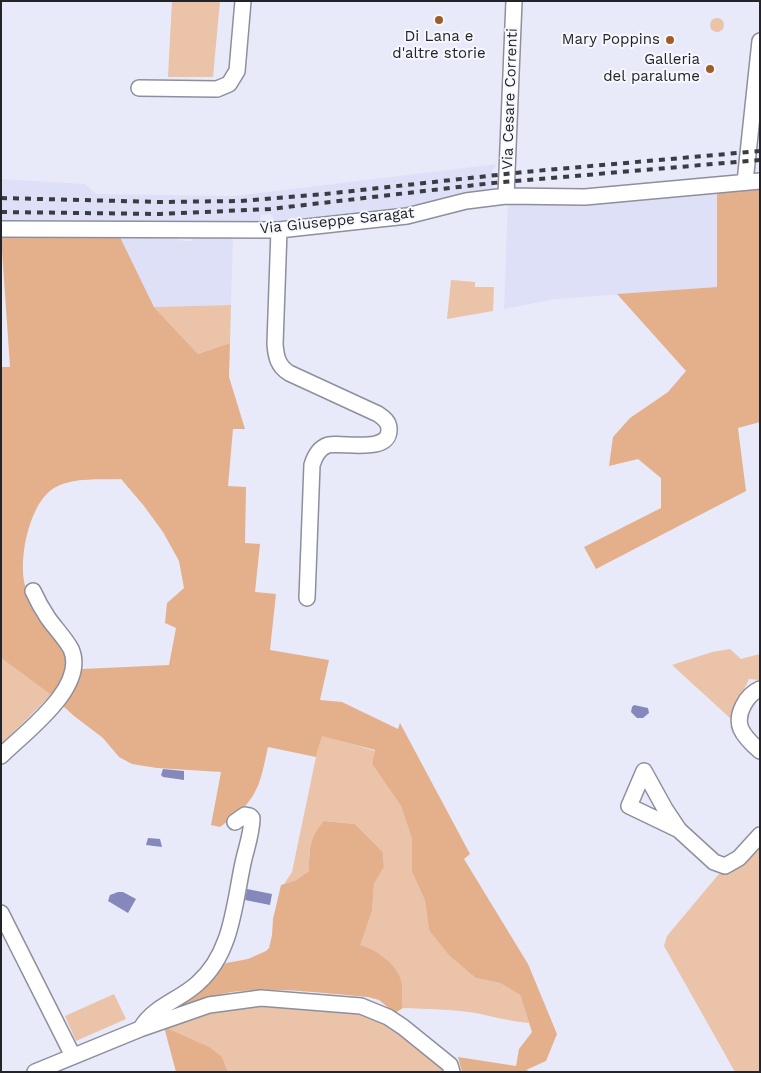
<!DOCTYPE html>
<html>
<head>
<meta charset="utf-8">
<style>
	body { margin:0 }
	#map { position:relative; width:761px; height:1073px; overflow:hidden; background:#e8eaf9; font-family:"Work Sans",sans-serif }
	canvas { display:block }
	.frame { position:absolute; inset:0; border:2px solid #232429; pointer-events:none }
</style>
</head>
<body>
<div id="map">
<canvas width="761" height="1073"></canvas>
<div class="frame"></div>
</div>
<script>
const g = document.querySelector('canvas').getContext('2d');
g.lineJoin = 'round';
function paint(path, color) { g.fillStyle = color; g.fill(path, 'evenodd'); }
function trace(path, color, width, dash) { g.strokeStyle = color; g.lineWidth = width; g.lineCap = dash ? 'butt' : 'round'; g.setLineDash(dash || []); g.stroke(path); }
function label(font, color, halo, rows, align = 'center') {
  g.font = font + ' "Work Sans",sans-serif'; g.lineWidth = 4; g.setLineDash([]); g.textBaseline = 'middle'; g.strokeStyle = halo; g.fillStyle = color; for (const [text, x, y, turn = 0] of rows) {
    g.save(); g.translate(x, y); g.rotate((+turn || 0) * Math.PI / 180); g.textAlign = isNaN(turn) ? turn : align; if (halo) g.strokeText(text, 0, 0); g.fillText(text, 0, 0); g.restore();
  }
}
paint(new Path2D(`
	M497,164L492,171L493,188L406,209L276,223L271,214L261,215L260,222L1,224V179L85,184L96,194L235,196Z
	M717,190V287L556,299L504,309L508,200Z
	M118,233L170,235L179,240L186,241H191L197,234L233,236L231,305L154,307Z`), '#dee0f7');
paint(new Path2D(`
	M172,1H220L213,77H168Z
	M710 25a7 7 0 1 1 14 0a7 7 0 1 1-14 0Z
	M451,280L475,282V287H494L493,311L447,319Z
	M231,305L230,343L198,354L154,307Z
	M730,649L741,659L760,654V680L749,679L730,718L672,665L712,652Z
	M1,658L51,695L1,745Z
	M322,735L375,751L372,764L401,806L413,838L412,872L425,901L429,930L476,978L500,983L520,995L529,1023C510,1021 494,1017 476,1013C452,1009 427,1009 403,1008C401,1000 403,990 402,984C397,964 378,950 359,945L372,911L374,884L384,867L383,852L355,824L324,821L309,853V871L296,880L284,884L292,872L316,757Z
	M760,842V1072H735L664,946L667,936L718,875L743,859Z
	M114,994L126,1019L76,1041L65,1016Z
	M262,1003L354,1010L388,1021L447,1072H228L222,1057L164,1027L221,1007Z`), '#eac3a8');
paint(new Path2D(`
	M760,186V422L738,428L746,491L596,569L584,547L661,508V478L638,459L609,466L613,437L630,418L668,392L686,371L617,294L717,287V190Z
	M118,233L154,307L198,354L230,343L229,377L245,429H233L228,486L246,487L245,543L260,544L255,592L276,594L270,650L329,660L320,700L342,702L398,729L400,723L470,854L464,859L528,964L557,1034L546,1061L526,1070L532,1072H462L458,1057L516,1066L519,1049L532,1032L520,995L500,983L476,978L450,956L429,930L425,901L412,872V838L401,806L372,764L375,750L322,736L316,757L268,747C259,789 257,801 220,827L211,825L221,772L157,768L132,764L119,757L103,738L74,716L51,695L1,658V367H10L1,236ZM121,479L144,506L163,532L179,561L184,588L167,603L165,623L176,628L169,665L82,669C66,652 54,633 41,614C36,606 30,599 27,591C16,565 29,500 56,487C75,477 100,480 121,479Z
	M324,821L355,824L383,852L384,867L374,884L372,911L360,945C376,949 399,965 402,984C403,992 401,1000 403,1008L395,1013L379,1000L368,997C329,994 280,987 242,991C215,993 189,1003 165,1015L226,963L248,959L266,951L269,948L272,935L273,919L281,885L296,880L309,871C309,850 310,837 324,821Z
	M164,1027L209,1047L222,1057L228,1072H176Z`), '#e4b08b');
paint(new Path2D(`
	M634,705L648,708L649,713L643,718H637L631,712L632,707Z
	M163,769L184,771V780L163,777L161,775Z
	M148,838L160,839L162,847L146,845Z
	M247,889L272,894L270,905L245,900Z
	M118,892H123L136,899L128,913L108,901L110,895Z`), '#8688bc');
const minor = new Path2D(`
	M139,88L217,89L229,84L237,71L243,1
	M745,182L760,41
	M506,196L514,1
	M1,229L279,230L407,216L466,201L506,196L585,197L760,181
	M279,230L275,344C276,357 278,366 289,373L378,414C384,418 389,422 389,429C390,454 344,442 328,445C319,448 315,455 312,465L307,598
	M760,689C746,695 735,715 741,729C745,738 753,745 760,751
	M1,756C25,732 88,687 71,649C65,638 55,628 48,618C42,609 37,600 33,591
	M644,771L665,809L679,830L629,806Z
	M679,830L714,862L725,866L739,858L760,835
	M1,913L73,1056
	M141,1028C154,1006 180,1000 198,983C232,953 234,905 243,863C246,849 252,833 252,818L250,816L245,815L235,822
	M35,1072L140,1029L209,1005L261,998L361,1006L388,1017L403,1027L450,1065L452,1072`);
trace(minor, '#8e8f9d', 18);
trace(minor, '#fff', 15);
trace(new Path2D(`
	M1,198L160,202L240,201L325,194L524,172L760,151
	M1,212L160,214L270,209L493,183L760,160`), '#3b3c42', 4, [6, 6]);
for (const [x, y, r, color] of [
	[439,20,5,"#9e5d27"],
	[670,40,5,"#9e5d27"],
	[710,69,5,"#9e5d27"]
]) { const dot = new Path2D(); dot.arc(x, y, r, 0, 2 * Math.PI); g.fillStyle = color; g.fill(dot); trace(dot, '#f7f8fe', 2); }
label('15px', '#232429', '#f7f8fe', [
	["Di Lana e",439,37,"center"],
	["d'altre storie",439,54,"center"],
	["Mary Poppins",660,40],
	["Galleria",700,60],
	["del paralume",700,77]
], 'right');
label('15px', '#232429', '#f7f8fe', [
	["Via Cesare Correnti",510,99,-88],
	["Via Giuseppe Saragat",337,221,-6]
]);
</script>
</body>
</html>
